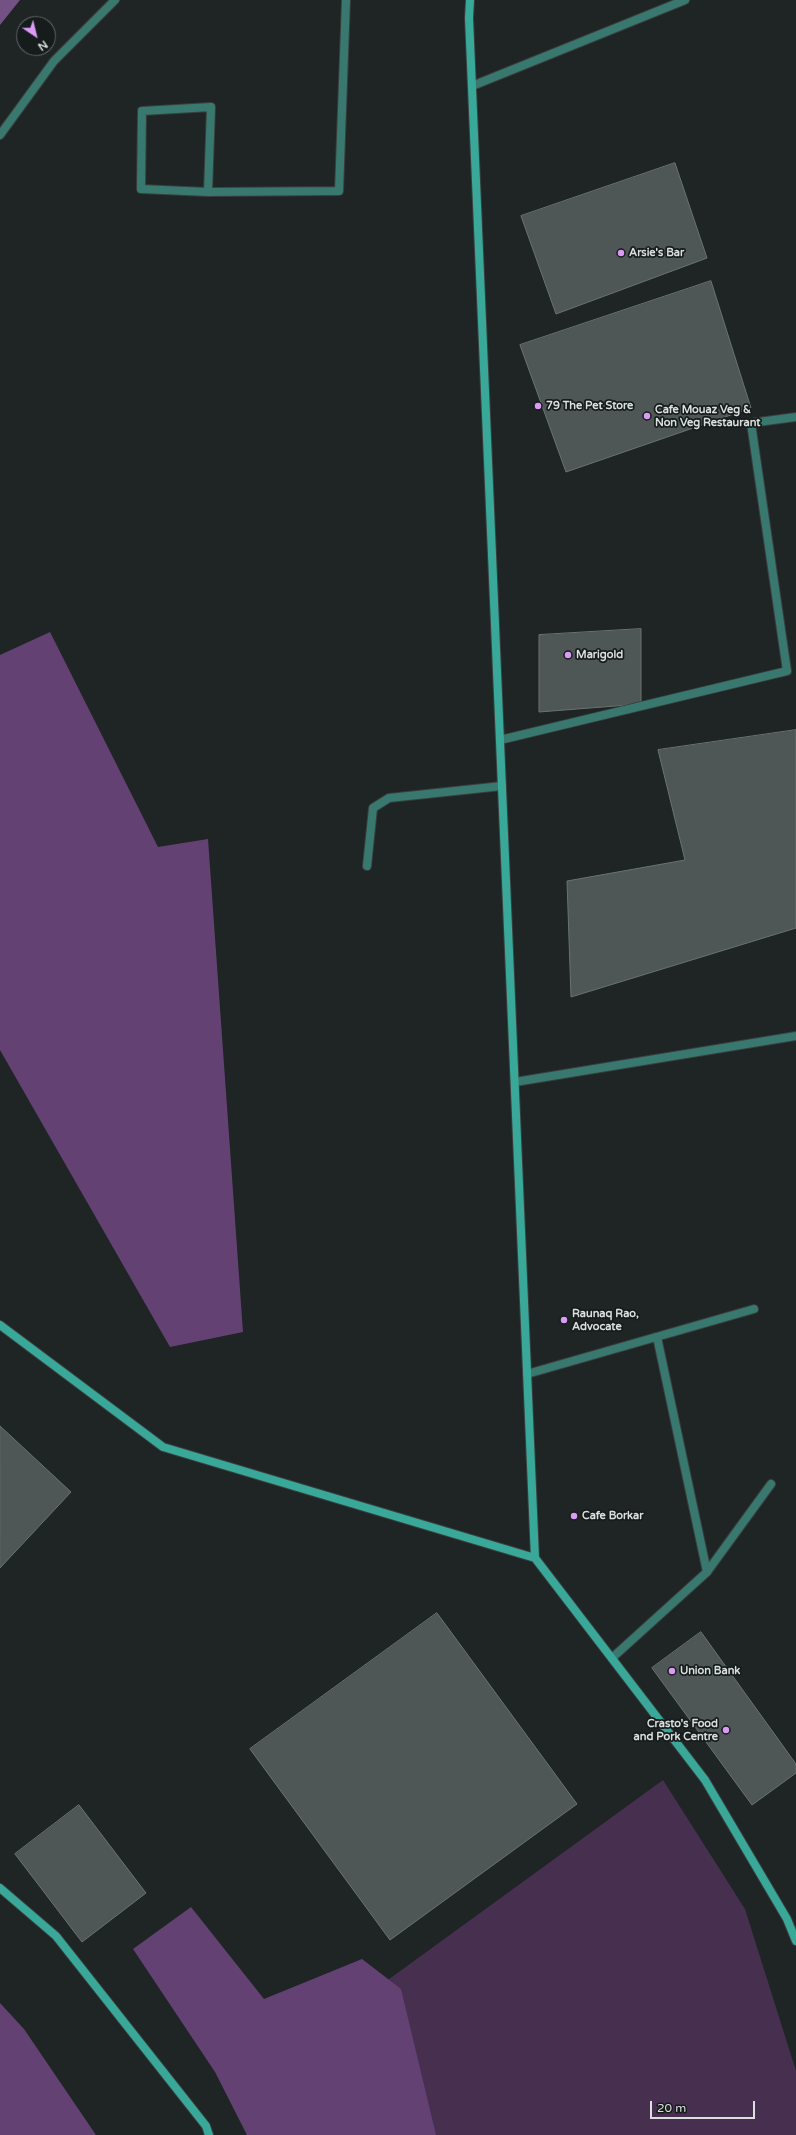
<!DOCTYPE html>
<html>
<head>
<meta charset="utf-8">
<style>
	body { margin:0 }
	#map { position:relative; width:796px; height:2135px; overflow:hidden; background:#1e2524; font-family:"Varela Round",sans-serif }
	canvas { display:block }
	.north { position:absolute; left:16px; top:16px; width:40px; height:40px; box-sizing:border-box; background:#151c1b; border:1px solid #646a69; border-radius:50%; rotate:145deg; font-size:11px; font-weight:700; line-height:16px; text-align:center; color:#dbdfde }
	.north::after { content:''; display:block; margin:auto; width:14px; height:18px; background:#da9af6; clip-path:polygon(50% 0,100% 100%,50% 72%,0 100%) }
	.scale { position:absolute; left:650px; top:2101px; width:105px; height:18px; box-sizing:border-box; border:2px solid #dbdfde; border-top:0; padding-left:5px; font-size:12px; line-height:14px; white-space:nowrap; color:#dbdfde; -webkit-text-stroke:3px #151c1b; paint-order:stroke }
</style>
</head>
<body>
<div id="map">
<canvas width="796" height="2135"></canvas>
<div class="north">N</div>
<div class="scale">20 m</div>
</div>
<script>
const g = document.querySelector('canvas').getContext('2d');
g.lineJoin = 'round';
function paint(path, color) { g.fillStyle = color; g.fill(path, 'evenodd'); }
function trace(path, color, width, dash) { g.strokeStyle = color; g.lineWidth = width; g.lineCap = dash ? 'butt' : 'round'; g.setLineDash(dash || []); g.stroke(path); }
function label(font, color, halo, rows, align = 'center') {
  g.font = font + ' "Varela Round",sans-serif'; g.lineWidth = 3.5; g.setLineDash([]); g.textBaseline = 'middle'; g.strokeStyle = halo; g.fillStyle = color; for (const [text, x, y, turn = 0] of rows) {
    g.save(); g.translate(x, y); g.rotate((+turn || 0) * Math.PI / 180); g.textAlign = isNaN(turn) ? turn : align; if (halo) g.strokeText(text, 0, 0); g.fillText(text, 0, 0); g.restore();
  }
}
paint(new Path2D(`
	M663,1780L745,1909L796,2071V2135H410L385,1982Z`), '#462f4f');
paint(new Path2D(`
	M50,632L158,847L208,839L243,1332L170,1347L0,1050V655Z
	M191,1907L264,1999L362,1959L401,1989L436,2135H247L215,2072L133,1949Z
	M0,2003L24,2029L96,2135H0Z`), '#644173');
paint(new Path2D(`
	M0,0H20L0,25Z`), '#745184');
const building = new Path2D(`
	M675,163L707,258L556,314L521,216Z
	M711,281L751,408L566,472L520,345Z
	M641,629V704L539,712V635Z
	M796,730V928L571,997L567,881L685,860L658,750Z
	M0,1426L71,1492L0,1568Z
	M437,1613L577,1804L390,1940L250,1749Z
	M701,1632L796,1764V1773L752,1805L652,1668Z
	M79,1805L146,1893L82,1942L15,1854Z`);
paint(building, '#4e5755');
trace(building, '#6a7371', 1);
const lane = new Path2D(`
	M208,192L211,107L142,111L141,189L208,192L339,191L346,0
	M367,866L373,808L389,798L502,786
	M657,1337L707,1572
	M612,1658L707,1572L771,1484`);
const street = new Path2D(`
	M472,86L685,0
	M0,135L54,61L115,0
	M500,740L787,671L751,423L796,417
	M515,1082L796,1036
	M527,1374L754,1309`);
const secondary = new Path2D(`
	M470,0L469,18L535,1558L705,1780L787,1919L796,1941
	M0,1325L163,1447L535,1558
	M0,1888L56,1936L206,2126L209,2135`);
trace(lane, '#383f3e', 10);
trace(street, '#383f3e', 10);
trace(secondary, '#383f3e', 10);
trace(lane, '#39786e', 8);
trace(street, '#39786e', 8);
trace(secondary, '#39a899', 8);
for (const [x, y, r, color] of [
	[621,253,4,"#da9af6"],
	[538,406,4,"#da9af6"],
	[647,416,4,"#da9af6"],
	[568,655,4,"#da9af6"],
	[564,1320,4,"#da9af6"],
	[574,1516,4,"#da9af6"],
	[672,1671,4,"#da9af6"],
	[726,1730,4,"#da9af6"]
]) { const dot = new Path2D(); dot.arc(x, y, r, 0, 2 * Math.PI); g.fillStyle = color; g.fill(dot); trace(dot, '#151c1b', 1.5); }
label('bold 11px', '#dbdfde', '#151c1b', [
	["Arsie's Bar",629,253],
	["79 The Pet Store",546,406],
	["Cafe Mouaz Veg &",655,410],
	["Non Veg Restaurant",655,423],
	["Marigold",576,655],
	["Raunaq Rao,",572,1314],
	["Advocate",572,1327],
	["Cafe Borkar",582,1516],
	["Union Bank",680,1671],
	["Crasto's Food",718,1724,"right"],
	["and Pork Centre",718,1737,"right"]
], 'left');
</script>
</body>
</html>
